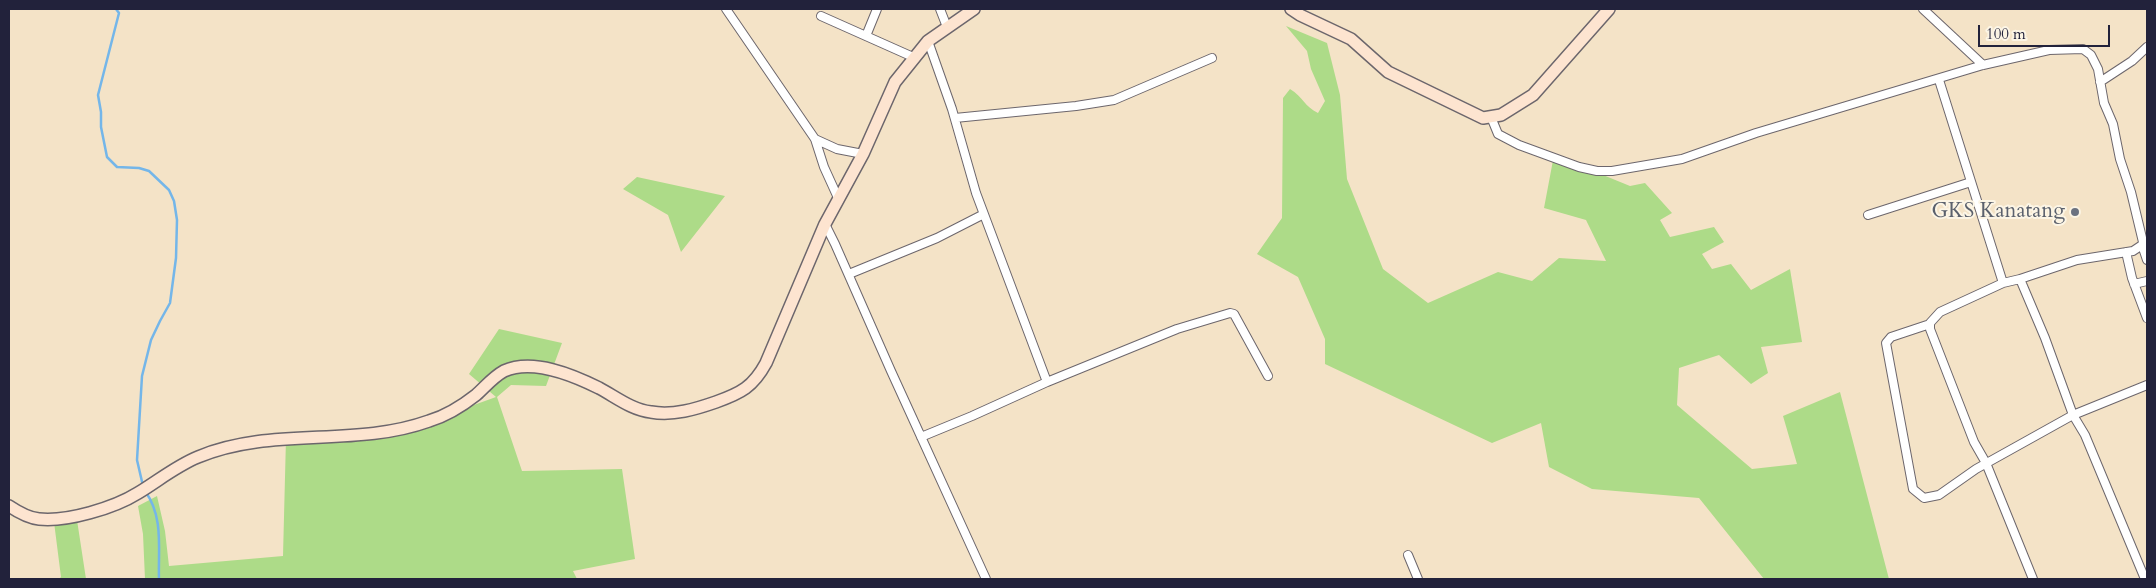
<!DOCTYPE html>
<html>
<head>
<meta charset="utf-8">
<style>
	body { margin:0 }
	#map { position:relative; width:2156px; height:588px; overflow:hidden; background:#f4e3c7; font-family:Cardo,serif }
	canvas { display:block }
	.frame { position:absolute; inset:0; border:10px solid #22223b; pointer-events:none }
	.scale { position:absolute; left:1978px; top:25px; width:132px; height:22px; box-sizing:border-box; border:2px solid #22223b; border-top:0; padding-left:6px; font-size:15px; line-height:18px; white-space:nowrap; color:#22223b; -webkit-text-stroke:4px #fcf5e5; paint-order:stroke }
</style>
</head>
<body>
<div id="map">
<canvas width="2156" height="588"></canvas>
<div class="frame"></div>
<div class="scale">100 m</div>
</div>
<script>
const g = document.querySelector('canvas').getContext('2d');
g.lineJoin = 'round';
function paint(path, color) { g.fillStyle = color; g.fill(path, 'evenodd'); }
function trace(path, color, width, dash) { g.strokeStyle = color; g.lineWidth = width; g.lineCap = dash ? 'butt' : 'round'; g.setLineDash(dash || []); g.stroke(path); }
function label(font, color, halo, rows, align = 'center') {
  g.font = font + ' Cardo,serif'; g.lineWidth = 4; g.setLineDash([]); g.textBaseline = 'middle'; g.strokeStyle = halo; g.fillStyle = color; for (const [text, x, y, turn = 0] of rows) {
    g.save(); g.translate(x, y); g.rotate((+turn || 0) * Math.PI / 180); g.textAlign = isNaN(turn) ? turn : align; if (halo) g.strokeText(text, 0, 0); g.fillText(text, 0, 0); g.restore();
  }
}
paint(new Path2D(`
	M1286,26L1327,43L1340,95L1347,179L1383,269L1428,303L1498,272L1532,281L1559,258L1606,261L1586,220L1544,208L1554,155L1630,186L1645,183L1672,213L1660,220L1670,237L1714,227L1724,242L1702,254L1712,269L1731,264L1751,290L1790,269L1802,342L1761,347L1768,373L1751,384L1719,355L1679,368L1677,405L1752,469L1797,464L1783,416L1840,392L1889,579H1764L1699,498L1592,489L1549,467L1541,423L1492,443L1325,364V339L1298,277L1257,254L1282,218L1283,98L1290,89C1303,97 1305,107 1318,113L1325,101L1311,69L1307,51Z
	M637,177L725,196L681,252L668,215L623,189Z
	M499,329L562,343L546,386L511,385L497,397L522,471L622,469L635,559L573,571L577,579H145L143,534L138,506L157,496L165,531L169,566L283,556L286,438L412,432L460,410L496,397L469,374Z
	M77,520L86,579H59L61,577L54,522Z`), '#addb88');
trace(new Path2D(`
	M116,9L119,13L98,95L101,112V127L107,157L117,167L139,168L149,171L169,190L174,201L177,220L176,258L170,303L160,321L151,340L142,376L137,460L143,486
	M145,491C164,517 158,549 159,579`), '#74b6e9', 2.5);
const minor = new Path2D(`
	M726,9L815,139L824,167L839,200
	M940,9L947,27
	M1923,9L1983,65
	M821,16L913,57
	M866,36L877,9
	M1939,80L2003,283L1940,312L1930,323V329L1974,442L1986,463L2033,579
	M2100,82L2132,61L2147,47
	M1491,117L1498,134L1519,145L1579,167L1597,171H1612L1682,159L1756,133L1983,65L2049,50L2083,49L2091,55L2098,69L2104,103L2113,124L2120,159L2131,192L2143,242L2142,245L2133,251L2077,260L2020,279L2045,338L2073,415L2085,435L2145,579
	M955,118L1076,106L1114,100L1212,58
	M815,139L837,149L863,154
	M1868,215L1971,182
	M825,224L835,244L891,371L986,579
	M2142,245L2147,260
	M2126,252L2132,278L2147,318
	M849,274L937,238L984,214
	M2003,283L2020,279
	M2134,284L2147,281
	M1930,324L1891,337L1886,343L1913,489L1924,498L1939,495L1976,469L2073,415L2147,385
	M1047,382L1177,329L1230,313L1234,314L1268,376
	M921,437L972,416L1047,382L976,193L952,109L928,41
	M1408,555L1418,579`);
const secondary = new Path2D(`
	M1291,9L1300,15L1351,39L1388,72L1483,118L1501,115L1533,95L1609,9
	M9,506C18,512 28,518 39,519C67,522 114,508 138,493C158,481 176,466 198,457C272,426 354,448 429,421C446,416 462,406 476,395C485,387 493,377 504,371C533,358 573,375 599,388C616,397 632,410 651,412C673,416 696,409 716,402C741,393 753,387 766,363L825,224L863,154L895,82L928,41L974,9`);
trace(minor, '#6c666c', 10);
trace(secondary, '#6c666c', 14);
trace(minor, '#fff', 8);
trace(secondary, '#fde4d0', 11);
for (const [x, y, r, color] of [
	[2075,212,5,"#6b7280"]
]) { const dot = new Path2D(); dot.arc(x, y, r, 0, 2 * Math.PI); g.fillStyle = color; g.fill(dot); trace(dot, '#fcf5e5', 2); }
label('21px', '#5b616d', '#fcf5e5', [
	["GKS Kanatang",2065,212]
], 'right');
</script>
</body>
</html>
